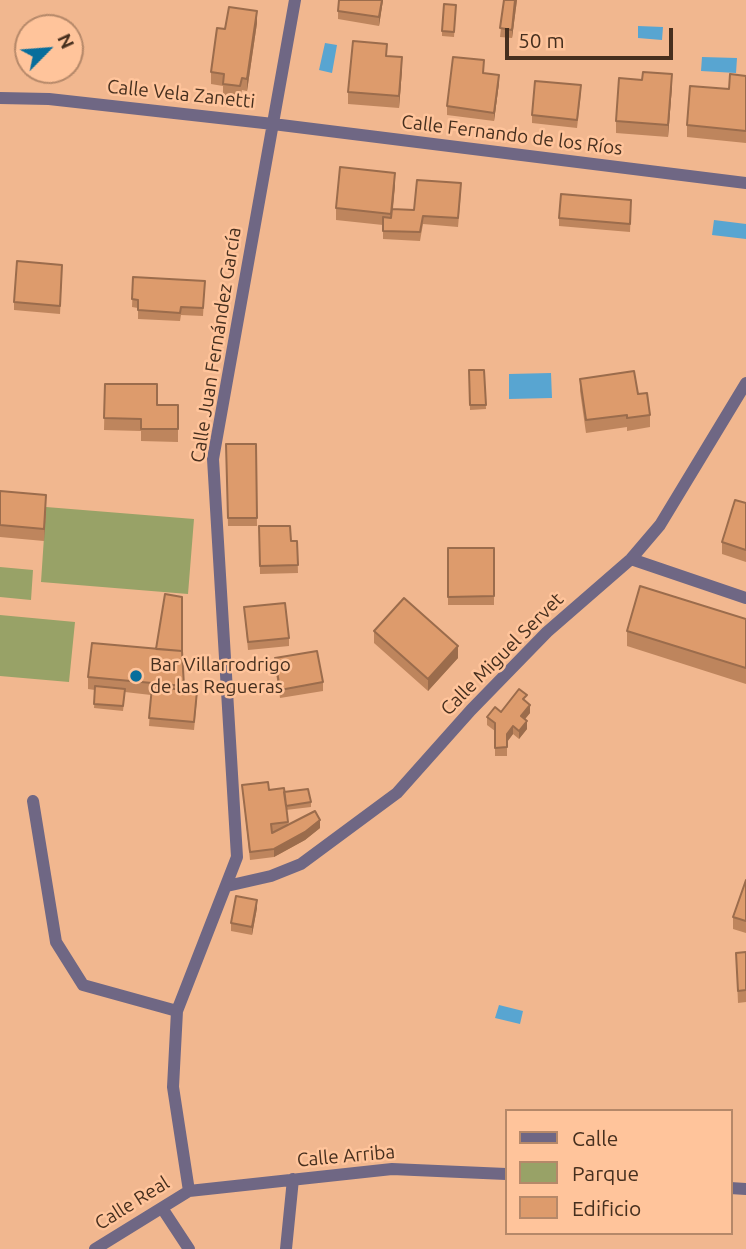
<!DOCTYPE html>
<html>
<head>
<meta charset="utf-8">
<style>
	body { margin:0 }
	#map { position:relative; width:746px; height:1249px; overflow:hidden; background:#f1b78f; font-family:Ubuntu,sans-serif }
	canvas { display:block }
	.legend { position:absolute; left:505px; top:1109px; width:228px; height:126px; box-sizing:border-box; background:#ffc49b; border:2px solid #b58869; margin:0; padding:9px 12px; list-style:none; font-size:21px; color:#462f1e }
	.legend li { display:flex; align-items:center; gap:14px; height:35px }
	.legend b { width:35px; border:2px solid #b58869 }
	.north { position:absolute; left:14px; top:14px; width:70px; height:70px; box-sizing:border-box; background:#ffc49b; border:2px solid #b58869; border-radius:50%; rotate:65deg; font-size:19px; font-weight:700; line-height:28px; text-align:center; color:#462f1e }
	.north::after { content:''; display:block; margin:auto; width:24px; height:32px; background:#086e9c; clip-path:polygon(50% 0,100% 100%,50% 72%,0 100%) }
	.scale { position:absolute; left:505px; top:28px; width:168px; height:32px; box-sizing:border-box; border:4px solid #462f1e; border-top:0; padding-left:9px; font-size:21px; line-height:24px; white-space:nowrap; color:#462f1e; -webkit-text-stroke:5px #ffc49b; paint-order:stroke }
</style>
</head>
<body>
<div id="map">
<canvas width="746" height="1249"></canvas>
<ul class="legend">
<li><b style="height:9px;background:#6f6784"></b>Calle</li>
<li><b style="height:19px;background:#98a267"></b>Parque</li>
<li><b style="height:19px;background:#dd9b6c"></b>Edificio</li>
</ul>
<div class="north">N</div>
<div class="scale">50 m</div>
</div>
<script>
const g = document.querySelector('canvas').getContext('2d');
g.lineJoin = 'round';
function paint(path, color) { g.fillStyle = color; g.fill(path, 'evenodd'); }
function trace(path, color, width, dash) { g.strokeStyle = color; g.lineWidth = width; g.lineCap = dash ? 'butt' : 'round'; g.setLineDash(dash || []); g.stroke(path); }
function label(font, color, halo, rows, align = 'center') {
  g.font = font + ' Ubuntu,sans-serif'; g.lineWidth = 5; g.setLineDash([]); g.textBaseline = 'middle'; g.strokeStyle = halo; g.fillStyle = color; for (const [text, x, y, turn = 0] of rows) {
    g.save(); g.translate(x, y); g.rotate((+turn || 0) * Math.PI / 180); g.textAlign = isNaN(turn) ? turn : align; if (halo) g.strokeText(text, 0, 0); g.fillText(text, 0, 0); g.restore();
  }
}
paint(new Path2D(`
	M46,507L194,519L188,594L41,582Z
	M0,567L33,570L31,600L0,597Z
	M0,615L75,622L69,682L0,676Z`), '#98a267');
paint(new Path2D(`
	M638,26L663,27L662,40L638,38Z
	M325,43L337,45L332,73L319,70Z
	M702,57L737,58L736,73L701,71Z
	M714,220L746,224V239L712,235Z
	M551,373L552,398L509,399V374Z
	M499,1005L523,1011L520,1024L495,1018Z`), '#58a5d1');
trace(new Path2D(`
	M0,98L49,99L273,124L746,183
	M631,559L746,598
	M33,801L56,942L83,985L177,1011
	M227,886L271,876L301,864L397,793L471,710L547,632L631,559L660,525L746,383
	M730,1188L746,1189
	M189,1191L173,1087L177,1011L237,857L213,459L295,0
	M162,1208L189,1249
	M95,1249L189,1191L392,1169L506,1174
	M286,1249L293,1179`), '#6f6784', 12);
paint(new Path2D(`
	M383,0L379,26L338,19V11Z
	M504,0H517L512,38L500,37Z
	M456,5L454,37L442,36V31Z
	M257,23L247,91L242,90L240,98L223,96V86L211,84V72L225,29Z
	M402,69L399,108L348,104V92Z
	M484,69V73L499,83L494,121L447,115V106Z
	M746,76V143L687,137V125Z
	M672,86L668,137L616,133V121Z
	M581,93L577,128L532,123V115Z
	M395,185L393,209L414,210L461,192L458,227L423,224L420,241L383,239V225L336,220V208Z
	M631,208L630,232L559,226V218Z
	M62,273L60,314L14,310V302Z
	M133,277L205,281L203,316L181,315L180,321L138,319V308L132,307Z
	M469,370H484L486,409L470,410Z
	M580,379L638,394L650,415V427L627,431V427L586,433L580,391Z
	M105,384L157,405H178V442L141,441V431L104,430Z
	M226,444H256L257,526H228Z
	M0,491L46,507L44,541L0,537Z
	M746,503V562L722,554V542Z
	M259,526L291,541H297L298,573L260,574Z
	M448,548H494V605H448Z
	M244,607L289,638V646L248,650Z
	M746,619V684L627,646V631Z
	M374,631L458,658L428,691L374,643Z
	M182,651L184,690L197,699L194,730L149,726L151,695L125,692L123,711L94,708L95,690L88,689V677Z
	M275,658L323,682V691L280,698L275,667Z
	M527,702L530,713L525,719L527,729L519,739L513,734L507,742V756H495V731L487,725V717Z
	M242,785L284,792L311,802V807L286,810L288,825L320,828L305,840L274,857L250,860Z
	M746,880V933L733,929V917Z
	M257,908L252,935L231,931V923Z
	M746,952V1002L738,1003L736,953Z`), '#be855d');
paint(new Path2D(`
	M382,0H383L379,26V17Z
	M515,0H517L512,38V30Z
	M257,11V23L247,91V79Z
	M402,57V69L399,108V96Z
	M672,74V86L668,137V125Z
	M499,75V83L494,121V113Z
	M395,173V185L391,226V214Z
	M46,495V507L44,541V529Z
	M458,646V658L428,691V679Z
	M530,705V713L521,724V716Z
	M527,721V729L519,739V731Z
	M513,726V734L507,742V734Z
	M320,820V828L305,840L274,857V849Z
	M257,900V908L252,935V927Z`), '#9b6c4c');
const building = new Path2D(`
	M339,0H382L379,17L338,11Z
	M504,0H515L512,30L500,28Z
	M444,4L456,5L454,32L442,31Z
	M229,7L257,11L247,79L242,78L240,86L223,84L224,74L211,72L217,28L225,29Z
	M353,41L387,44L386,56L402,57L399,96L348,92Z
	M453,57L484,60L483,73L499,75L494,113L447,106Z
	M643,72L672,74L668,125L616,121L619,78L642,80Z
	M730,74L746,76V131L687,125L690,86L729,89Z
	M535,81L581,85L577,120L532,115Z
	M340,167L395,173L391,214L336,208Z
	M417,180L461,183L458,218L423,216L420,232L383,231V217L391,218L392,209L414,210Z
	M561,194L631,200L630,224L559,218Z
	M17,261L62,265L60,306L14,302Z
	M133,277L205,281L203,308L181,307L180,313L138,310V300L132,299Z
	M469,370H484L486,405H470Z
	M634,371L638,394L647,393L650,415L627,418V415L586,420L580,379Z
	M105,384H157V405H178V429H141V419L104,418Z
	M226,444H256L257,518H228Z
	M0,491L46,495L44,529L0,525Z
	M735,500L746,503V550L722,542Z
	M259,526H290L291,541H297L298,565L260,566Z
	M448,548H494V596L448,597Z
	M640,586L746,619V668L627,631Z
	M165,594L182,597V651L156,649Z
	M404,598L458,646L428,679L374,631Z
	M285,603L289,638L248,642L244,607Z
	M92,643L182,651L184,686L88,677Z
	M317,651L323,682L280,690L275,658Z
	M95,686L125,689L123,706L94,704Z
	M152,687L197,691L194,722L149,718Z
	M519,689L527,695L523,699L530,705L521,716L527,721L519,731L513,726L507,734V747L495,748V723L487,717L495,707L501,712Z
	M268,782L269,790L284,788L288,822L271,824L272,833L315,811L320,820L305,832L274,849L250,852L242,785Z
	M308,789L311,802L286,806L284,792Z
	M746,880V921L733,917Z
	M236,896L257,900L252,927L231,923Z
	M746,952V990L738,991L736,953Z`);
paint(building, '#dd9b6c');
trace(building, '#9b6c4c', 2);
for (const [x, y, r, color] of [
	[136,676,7,"#086e9c"]
]) { const dot = new Path2D(); dot.arc(x, y, r, 0, 2 * Math.PI); g.fillStyle = color; g.fill(dot); trace(dot, '#ffc49b', 2.5); }
label('19px', '#462f1e', '#ffc49b', [
	["Calle Vela Zanetti",181,94,6],
	["Calle Fernando de los Ríos",512,135,7],
	["Calle Juan Fernández García",216,345,-81],
	["Calle Miguel Servet",502,654,-45],
	["Calle Arriba",346,1156,-5],
	["Calle Real",132,1203,-32]
]);
label('19px', '#462f1e', '#ffc49b', [
	["Bar Villarrodrigo",150,665],
	["de las Regueras",150,687]
], 'left');
</script>
</body>
</html>
